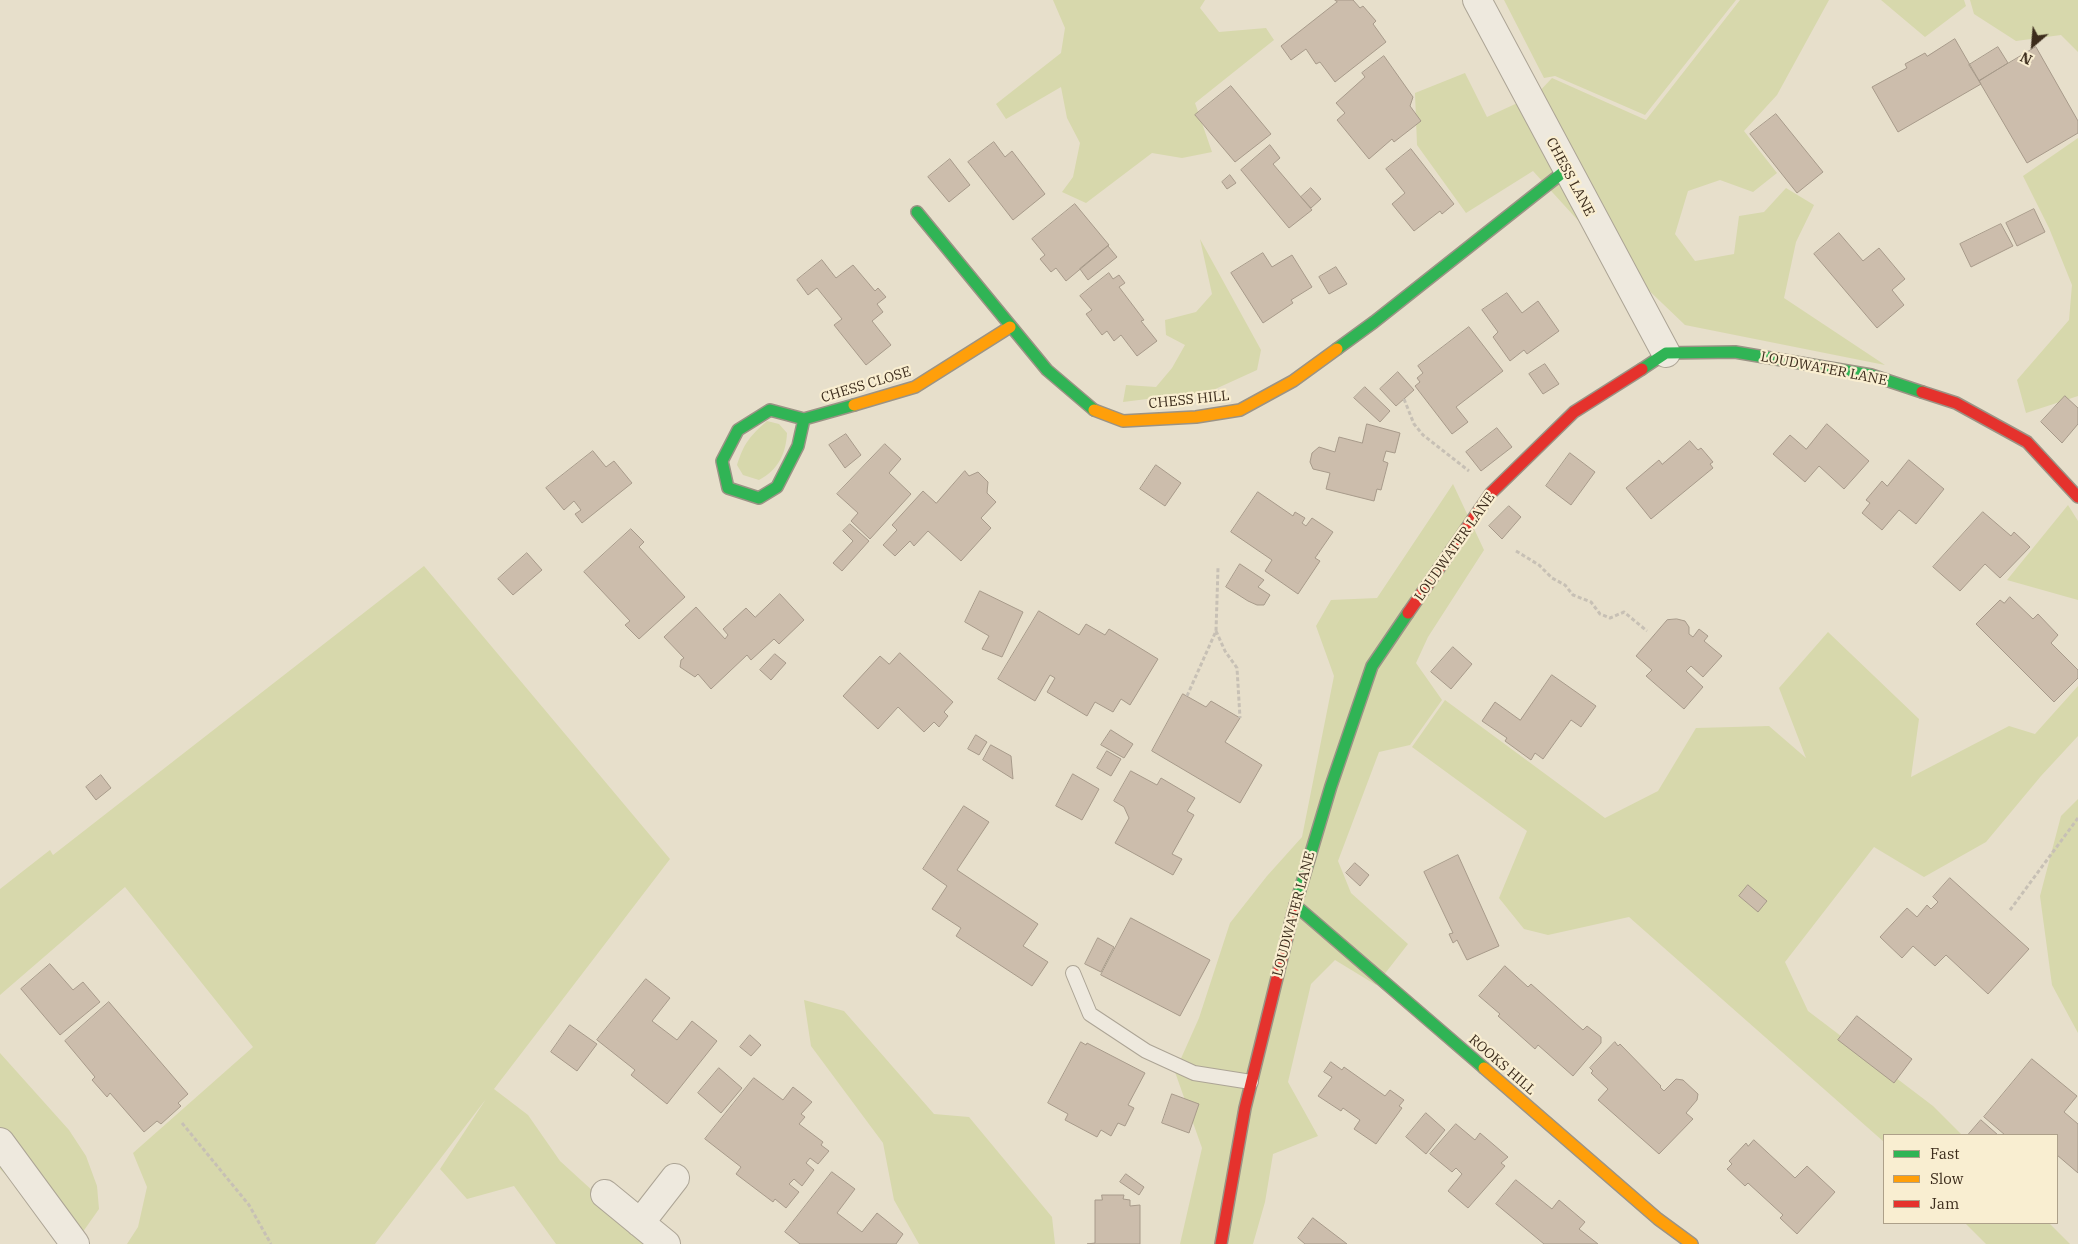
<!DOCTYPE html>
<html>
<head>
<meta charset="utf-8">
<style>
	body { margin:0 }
	#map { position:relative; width:2078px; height:1244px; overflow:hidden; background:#e7dfcb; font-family:"IBM Plex Serif",serif }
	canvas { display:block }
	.legend { position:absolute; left:1883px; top:1134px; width:175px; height:90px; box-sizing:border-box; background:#f9eed1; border:1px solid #ada089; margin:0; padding:6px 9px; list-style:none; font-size:15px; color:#3c2c1c }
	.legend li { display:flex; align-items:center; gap:10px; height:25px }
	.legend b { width:25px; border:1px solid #ada089 }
	.north { position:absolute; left:2008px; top:20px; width:50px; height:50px; -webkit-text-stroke:4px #f9eed1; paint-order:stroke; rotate:207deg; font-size:14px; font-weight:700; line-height:20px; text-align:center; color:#3c2c1c }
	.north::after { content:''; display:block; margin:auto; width:18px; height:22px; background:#3c2c1c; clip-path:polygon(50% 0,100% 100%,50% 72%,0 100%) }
</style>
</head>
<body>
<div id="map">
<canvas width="2078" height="1244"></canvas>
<ul class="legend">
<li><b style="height:6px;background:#30b455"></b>Fast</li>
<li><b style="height:6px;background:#ff9f0a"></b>Slow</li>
<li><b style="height:6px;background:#e5322d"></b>Jam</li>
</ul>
<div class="north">N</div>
</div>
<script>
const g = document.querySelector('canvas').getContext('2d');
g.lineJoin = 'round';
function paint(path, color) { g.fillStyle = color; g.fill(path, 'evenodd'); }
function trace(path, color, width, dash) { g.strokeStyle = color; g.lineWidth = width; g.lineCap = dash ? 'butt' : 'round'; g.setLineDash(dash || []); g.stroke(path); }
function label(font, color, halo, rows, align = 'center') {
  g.font = font + ' "IBM Plex Serif",serif'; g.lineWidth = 4.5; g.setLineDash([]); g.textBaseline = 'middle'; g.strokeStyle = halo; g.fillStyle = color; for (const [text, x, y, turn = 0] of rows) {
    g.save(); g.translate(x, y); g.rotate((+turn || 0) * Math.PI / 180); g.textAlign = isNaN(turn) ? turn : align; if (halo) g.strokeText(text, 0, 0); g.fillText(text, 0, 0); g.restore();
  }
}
paint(new Path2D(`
	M1053,0H1205L1200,8L1219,32L1266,28L1274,40L1195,103L1212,152L1182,158L1152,153L1086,203L1062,192L1073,177L1080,143L1067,118L1061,87L1006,119L996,104L1061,53L1065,28Z
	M1504,0H1736L1645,115L1555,76L1544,78Z
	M1740,0H1829L1777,95L1744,131L1777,173L1753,192L1720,180L1688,191L1675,234L1695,261L1734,254L1739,216L1764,212L1786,188L1814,205L1796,242L1784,298L1885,365L1685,325L1594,238L1533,171L1466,213L1417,145L1415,93L1465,73L1487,117L1537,94L1552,78L1646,120Z
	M1881,0H1964L1966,6L1925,37Z
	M1970,0H2078V52L2061,35L2016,41L1974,14Z
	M2078,138V396L2026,413L2017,380L2069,320L2072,285L2049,228L2023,176Z
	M1200,239L1261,350L1257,370L1211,391L1123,402L1126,385L1156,387L1172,368L1185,345L1166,335L1165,320L1196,312L1212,294Z
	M767,421L779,424L787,433C786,454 778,470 759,480L743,475L737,465C744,443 750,436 767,421Z
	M1453,484L1484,550L1428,637L1416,663L1442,700L1410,745L1379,752L1338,861L1351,893L1408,944L1376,985L1335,960L1311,984L1288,1082L1318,1136L1273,1154L1265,1202L1253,1244H1180L1202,1148L1175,1072L1199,1018L1230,923L1267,876L1302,837L1334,676L1316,626L1331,600L1377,598Z
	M2068,505L2078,521V600L2007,580Z
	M424,566L670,859L494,1089L528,1115L560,1161L651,1244H556L514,1186L467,1199L440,1169L486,1099L375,1244H127L138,1227L147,1187L133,1153L253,1047L125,887L0,995V889L50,850L53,855Z
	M1828,632L1919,719L1911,777L2009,726L2035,734L2078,686V736L2041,776L1986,842L1924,877L1874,847L1785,962L1808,1011L1933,1106L1962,1135H1884V1142L1629,917L1548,935L1524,929L1499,898L1527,831L1412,747L1445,700L1605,818L1658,791L1696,728L1769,726L1806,758L1779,688Z
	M2078,799V1033L2052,985L2040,896L2061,816Z
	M804,1000L844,1011L934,1114L969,1117L1052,1217L1055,1244H919L894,1200L883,1143L811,1046Z
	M0,1053L69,1130L86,1156L97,1186L99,1209L80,1236L52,1221L0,1169Z
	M1965,1223H2049L2070,1244H1986Z`), '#d7d8ac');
const building = new Path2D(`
	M1335,0H1353L1360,8L1363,6L1376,21L1373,24L1386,42L1335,82L1320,62L1316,64L1306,49L1291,60L1281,46L1337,2Z
	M1955,39L1981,84L1898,132L1872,87L1907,68L1905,64L1925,53L1927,56Z
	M1998,47L2008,63L1979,81L1969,65Z
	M2036,47L2078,121V133L2027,163L1979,81Z
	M1384,56L1413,97L1410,106L1421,121L1394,142L1392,139L1369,159L1337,120L1345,113L1336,103L1365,77L1362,73Z
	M1231,86L1271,134L1235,162L1195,115Z
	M1776,114L1823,172L1797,193L1750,134Z
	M994,142L1005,157L1012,151L1045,194L1013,220L968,162Z
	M1270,145L1280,158L1273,164L1312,210L1289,228L1241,170Z
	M1411,149L1454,204L1442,214L1440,211L1414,231L1392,204L1405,193L1386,169Z
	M950,159L970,185L949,202L928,177Z
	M1230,175L1236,183L1227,189L1222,182Z
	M1311,188L1321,199L1311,208L1301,197Z
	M1075,204L1109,245L1066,281L1056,268L1051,272L1040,259L1045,255L1032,239Z
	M2034,209L2045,232L2017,246L2006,223Z
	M2001,224L2013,246L1971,267L1960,244Z
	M1839,233L1863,261L1879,248L1905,279L1892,290L1904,305L1877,328L1814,254Z
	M1108,246L1117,257L1088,280L1080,269Z
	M1263,253L1272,267L1292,255L1312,287L1291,300L1293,303L1263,323L1231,273Z
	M822,260L836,278L853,265L875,291L878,288L886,297L877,304L883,312L872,321L891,345L866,365L834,325L842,319L817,288L808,295L797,280Z
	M1336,267L1347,284L1329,294L1319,277Z
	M1109,273L1113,279L1119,275L1125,283L1119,287L1144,320L1141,321L1157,341L1137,356L1121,335L1114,341L1107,331L1102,335L1086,314L1092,310L1080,296Z
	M1507,293L1522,313L1538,301L1559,331L1527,354L1524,350L1510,361L1493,337L1498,332L1482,310Z
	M1469,327L1503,371L1456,407L1468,422L1452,434L1415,386L1420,382L1417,378L1423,373L1418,366Z
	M1545,364L1559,384L1543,394L1529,374Z
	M1398,372L1414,390L1396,406L1380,389Z
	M1365,387L1390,411L1380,422L1354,398Z
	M2065,396L2078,408V424L2062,443L2041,422Z
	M1367,424L1400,433L1395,453L1386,451L1383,461L1388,463L1381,490L1377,489L1374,501L1326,489L1330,473L1313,469L1310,462L1312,453L1319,447L1335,452L1339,437L1362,443Z
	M1827,424L1869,461L1844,489L1819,466L1805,482L1773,454L1790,435L1806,449Z
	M1497,428L1512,447L1481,471L1466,452Z
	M846,434L861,455L845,468L829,445Z
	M1690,441L1698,450L1701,448L1713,462L1710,464L1713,468L1651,519L1626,488L1659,460L1662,464Z
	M885,444L901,459L889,473L911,494L870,539L851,521L858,513L837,494Z
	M593,451L606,467L614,461L632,483L582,523L575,514L581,510L574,501L564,510L546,488Z
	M1570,453L1595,472L1571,505L1546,486Z
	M1909,460L1944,489L1916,524L1899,510L1882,530L1862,513L1870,503L1866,500L1882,481L1887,486Z
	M1156,465L1181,483L1165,506L1140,489Z
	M965,471L969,476L978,472L988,482L987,493L996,502L981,518L991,528L961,561L928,531L914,546L910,541L895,556L883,545L897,530L892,525L923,491L936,503Z
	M1258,492L1293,516L1295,512L1305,518L1302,523L1306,526L1312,518L1333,532L1315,558L1320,561L1298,594L1265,571L1272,560L1231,532Z
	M1509,506L1521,517L1502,539L1489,526Z
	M1983,512L2011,536L2014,532L2030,547L2000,578L1985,564L1960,591L1933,567Z
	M850,524L869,541L842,571L833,563L853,541L843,531Z
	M631,529L644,542L639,547L685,597L639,639L625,625L630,621L584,572Z
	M527,553L542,570L513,595L498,579Z
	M1240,564L1264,580L1258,587L1270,595L1264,605H1257L1248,601L1226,587Z
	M980,591L1023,612L1002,657L982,649L989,636L965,622Z
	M780,594L804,620L779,644L774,639L751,660L747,655L711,689L698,674L695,677L680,667L681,660L684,658L664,637L696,607L725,639L728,635L723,629L746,608L755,617Z
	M2010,597L2033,619L2038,614L2058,635L2051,643L2078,670V678L2054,702L1976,624L2000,600L2004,603Z
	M1039,611L1079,635L1086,624L1105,635L1109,629L1158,659L1130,705L1121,699L1113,712L1095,702L1087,716L1047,692L1055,678L1050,675L1035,701L998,679Z
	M1677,619L1685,621L1689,627V634L1693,637L1699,629L1708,636L1704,641L1722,656L1703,677L1691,666L1686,671L1703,687L1684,709L1646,676L1652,670L1636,656L1667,620Z
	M1453,647L1472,664L1451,689L1431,672Z
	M900,653L953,702L944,712L948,716L939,727L934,722L924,732L898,707L878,729L843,696L880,656L889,664Z
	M775,654L786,663L771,680L760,670Z
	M1552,675L1596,706L1581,727L1571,720L1543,759L1535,753L1531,760L1505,741L1507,738L1482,721L1495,702L1520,720Z
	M1183,694L1206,707L1211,701L1240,718L1225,742L1262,765L1240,803L1152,751Z
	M1111,730L1133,744L1124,758L1101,745Z
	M976,735L987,742L979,755L968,749Z
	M991,745L1011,756L1013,779L983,760Z
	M1107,751L1121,759L1111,776L1097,768Z
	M1131,771L1157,785L1161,778L1195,798L1187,811L1194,815L1172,854L1182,859L1173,875L1115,843L1129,818L1124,807L1114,801Z
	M1073,774L1099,789L1082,820L1056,806Z
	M101,775L111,788L96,800L86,787Z
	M964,806L989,822L957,870L1038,924L1023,946L1048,962L1032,986L956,936L961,928L932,909L947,886L923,869Z
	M1458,855L1499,946L1467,960L1457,940L1453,943L1449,934L1453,933L1424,872Z
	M1355,863L1369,875L1360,886L1346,873Z
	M1950,878L2029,949L1988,994L1946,955L1935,966L1913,946L1902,958L1880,937L1907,908L1917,917L1927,905L1931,909L1938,902L1933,897Z
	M1748,885L1767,901L1758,912L1739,896Z
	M1131,918L1210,960L1180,1016L1101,975Z
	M1098,938L1114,947L1101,972L1085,964Z
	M50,964L73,990L83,982L100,1002L60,1035L21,989Z
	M1505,966L1528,987L1531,984L1583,1030L1587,1026L1601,1037V1043L1573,1076L1538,1045L1535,1049L1498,1016L1500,1014L1479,996Z
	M646,979L670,998L652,1021L677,1040L692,1021L717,1041L667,1104L631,1075L635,1070L597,1040Z
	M109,1002L188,1094L178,1103L181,1106L161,1124L157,1121L144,1132L110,1093L107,1097L92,1080L95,1077L65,1041Z
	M1857,1016L1912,1059L1894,1083L1838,1040Z
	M570,1025L597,1044L577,1071L551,1052Z
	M750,1035L761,1045L751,1056L740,1047Z
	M1081,1042L1086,1045L1087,1043L1145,1073L1128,1105L1134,1108L1125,1126L1118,1123L1111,1136L1101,1130L1097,1137L1065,1120L1068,1114L1048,1103Z
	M1615,1042L1618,1046L1620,1044L1661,1086L1660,1087L1664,1091L1676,1079L1683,1080L1698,1094L1697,1100L1686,1113L1693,1119L1659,1154L1598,1100L1608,1089L1591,1073L1593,1071L1590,1068Z
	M2032,1059L2077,1096L2064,1112L2078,1124V1173L2057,1155V1135H2005L1984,1117Z
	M1331,1062L1342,1070L1344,1067L1385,1096L1390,1090L1404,1100L1399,1106L1402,1108L1376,1144L1354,1129L1360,1120L1343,1108L1341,1111L1318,1096L1332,1077L1324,1072Z
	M719,1068L742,1088L721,1113L698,1093Z
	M754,1078L783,1100L793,1087L812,1102L801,1114L805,1117L799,1124L823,1142L821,1145L829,1151L818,1164L810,1158L806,1163L814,1170L802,1186L794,1179L789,1184L799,1192L786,1208L775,1199L773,1202L736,1174L741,1167L705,1139Z
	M1172,1094L1199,1104L1189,1133L1162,1123Z
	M1426,1113L1445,1130L1426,1154L1406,1137Z
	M1981,1120L1998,1135H1968Z
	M1456,1124L1475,1140L1480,1133L1508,1157L1501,1163L1505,1166L1468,1208L1448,1191L1462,1174L1456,1168L1452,1172L1430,1154Z
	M1754,1140L1795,1178L1807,1166L1835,1192L1797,1234L1780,1218L1783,1215L1748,1183L1745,1186L1727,1169L1732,1164L1729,1161L1746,1143L1748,1146Z
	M832,1172L855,1189L837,1213L862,1232L877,1213L903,1234L896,1244H800L785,1232Z
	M1126,1174L1144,1187L1139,1195L1120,1182Z
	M1516,1180L1552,1209L1559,1200L1585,1222L1579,1229L1598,1244H1544L1496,1204Z
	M1102,1195H1124L1123,1199L1130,1200V1206L1140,1205V1244H1087L1095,1243V1200H1102Z
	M1313,1218L1347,1244H1305L1298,1238Z`);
paint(building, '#ccbdac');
trace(building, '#a79a8a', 1);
const lane = new Path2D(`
	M1073,973L1090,1014L1146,1051L1194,1073L1251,1082`);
const street = new Path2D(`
	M1477,0L1666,353
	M0,1142L75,1244
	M605,1194L666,1244
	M640,1223L675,1178`);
const fast = new Path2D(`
	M917,212L1047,370L1094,410
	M1337,349L1374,322L1566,170
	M1642,369L1666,353L1735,352L1871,375L1922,392
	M804,419L770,410L738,430L722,461L728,488L759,498L777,487L798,446L804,419L854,405
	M1295,905L1484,1068
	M1293,913L1331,786L1372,666L1408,613`);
const slow = new Path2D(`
	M854,405L915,387L1010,327
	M1094,410L1123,421L1196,417L1240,410L1293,381L1337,349
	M1484,1068L1658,1219L1692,1244`);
const jam = new Path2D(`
	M1922,392L1956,403L2027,442L2078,497
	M1408,613L1491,493L1574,412L1642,369
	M1221,1244L1245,1108L1293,913`);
trace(lane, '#aca495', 16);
trace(street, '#aca495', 30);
trace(fast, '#9b9385', 14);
trace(slow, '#9b9385', 14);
trace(jam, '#9b9385', 14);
trace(new Path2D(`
	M1404,399L1414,424L1423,435L1469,471
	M1516,551L1539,565L1552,578L1565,585L1573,595L1591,602L1600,614L1610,618L1624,612L1647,631
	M1216,631L1225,651L1237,668L1240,718
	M1187,696L1216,631L1218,568
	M2010,910L2078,818
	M182,1123L249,1205L271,1244`), '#c7c0b5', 3, [4, 2.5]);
trace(lane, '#eee9de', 14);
trace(street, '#eee9de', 28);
trace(fast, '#30b455', 11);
trace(slow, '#ff9f0a', 11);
trace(jam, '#e5322d', 11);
label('14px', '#3c2c1c', '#f9eed1', [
	["CHESS LANE",1570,177,62],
	["LOUDWATER LANE",1824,369,11],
	["CHESS CLOSE",866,385,-17],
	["CHESS HILL",1189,400,-6],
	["LOUDWATER LANE",1455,547,-55],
	["LOUDWATER LANE",1294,914,-75],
	["ROOKS HILL",1502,1065,41]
]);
</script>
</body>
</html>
